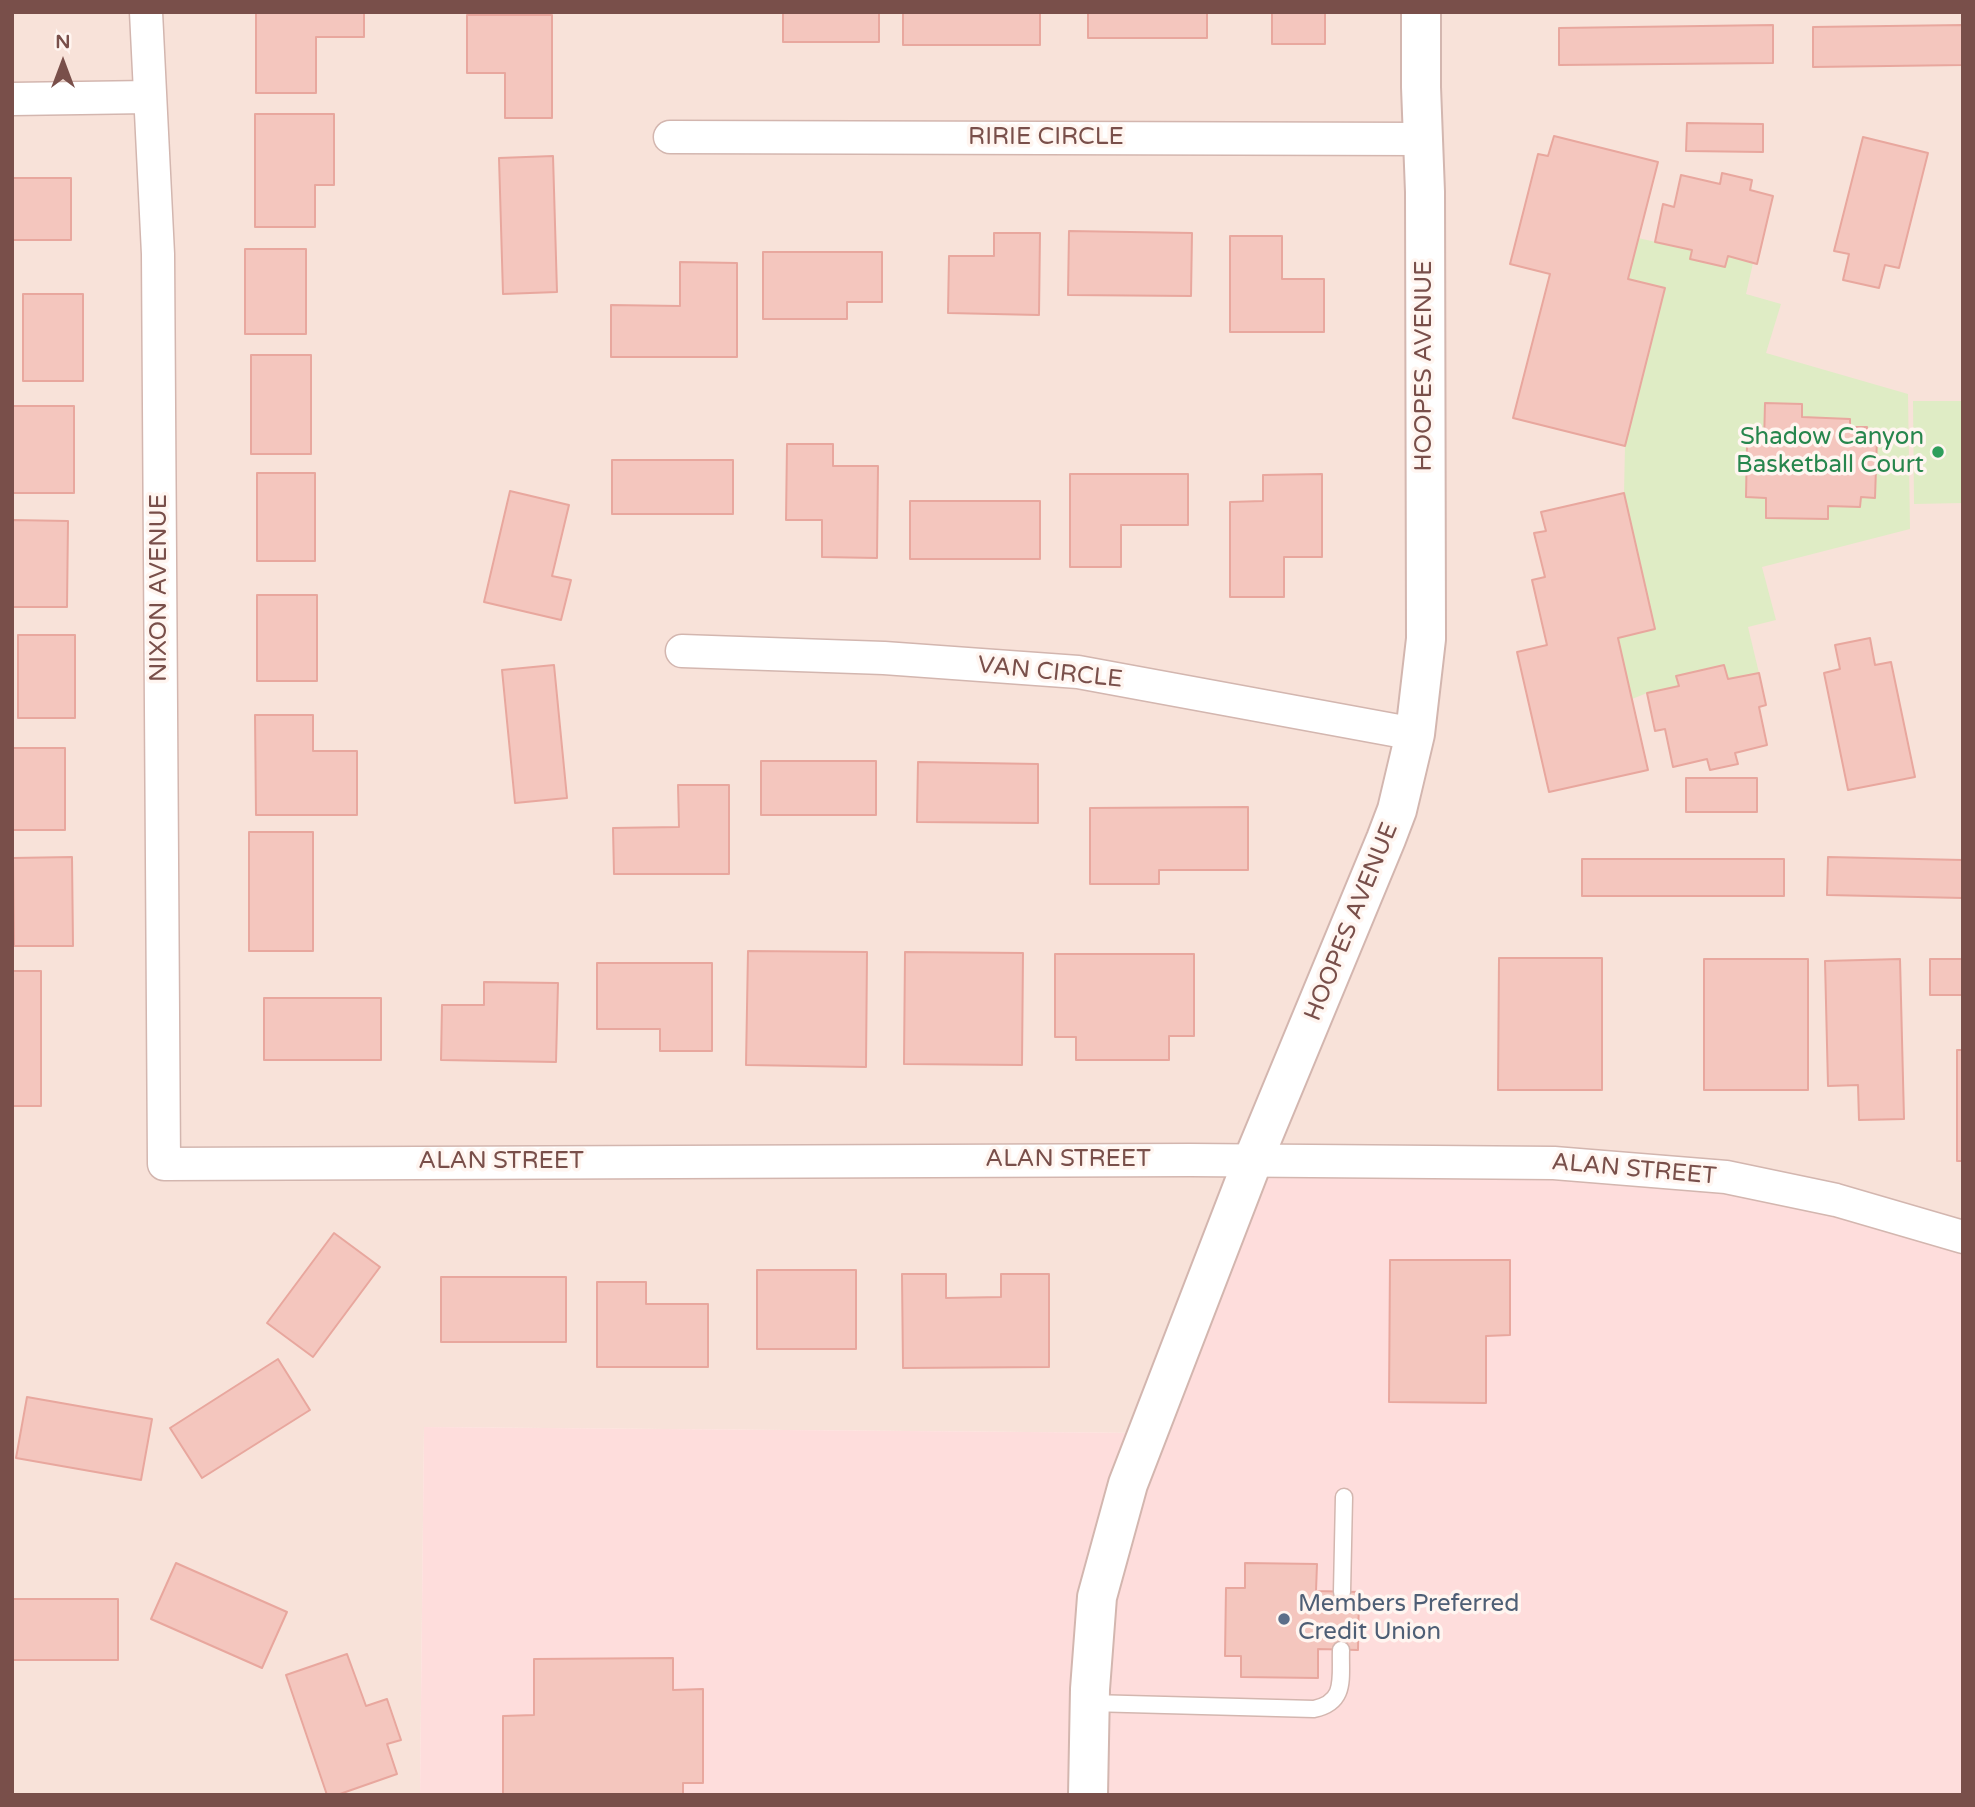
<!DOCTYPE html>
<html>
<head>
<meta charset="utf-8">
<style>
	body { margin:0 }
	#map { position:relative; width:1975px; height:1807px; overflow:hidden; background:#fdf0e8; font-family:"Varela Round",sans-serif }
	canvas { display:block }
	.frame { position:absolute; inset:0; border:14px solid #794f4a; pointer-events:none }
	.north { position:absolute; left:28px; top:28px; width:70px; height:70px; -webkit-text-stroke:5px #fff5f0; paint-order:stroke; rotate:0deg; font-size:19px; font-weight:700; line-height:28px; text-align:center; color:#794f4a }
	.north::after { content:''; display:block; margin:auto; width:24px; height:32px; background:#794f4a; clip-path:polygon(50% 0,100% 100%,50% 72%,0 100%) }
</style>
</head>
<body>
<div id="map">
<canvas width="1975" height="1807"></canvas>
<div class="frame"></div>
<div class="north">N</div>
</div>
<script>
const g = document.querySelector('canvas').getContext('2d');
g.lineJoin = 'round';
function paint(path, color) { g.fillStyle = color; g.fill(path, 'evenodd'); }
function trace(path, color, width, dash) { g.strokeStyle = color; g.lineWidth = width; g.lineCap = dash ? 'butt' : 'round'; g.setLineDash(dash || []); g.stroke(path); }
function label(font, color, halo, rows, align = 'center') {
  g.font = font + ' "Varela Round",sans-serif'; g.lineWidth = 7; g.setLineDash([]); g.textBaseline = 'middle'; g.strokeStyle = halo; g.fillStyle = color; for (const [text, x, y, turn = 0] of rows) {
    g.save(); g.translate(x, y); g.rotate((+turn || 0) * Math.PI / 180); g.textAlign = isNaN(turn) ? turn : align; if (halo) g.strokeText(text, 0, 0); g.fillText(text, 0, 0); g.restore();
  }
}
paint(new Path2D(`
	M12,12H1963V1237L1148,1433L424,1427L420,1795H12Z`), '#f8e2d9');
paint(new Path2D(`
	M1253,1160L1726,1177L1963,1237V1795H420L424,1427L1148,1433Z`), '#fedddc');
paint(new Path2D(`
	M1638,238L1692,250L1725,267L1728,256L1753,263L1746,294L1781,304L1766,353L1908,394L1910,529L1762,567L1776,620L1748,627L1759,673L1728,679L1724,666L1676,676L1679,686L1647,693L1632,699L1618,638L1655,629L1624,493L1625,446L1665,288L1628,279Z
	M1913,401H1963V503L1914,504Z`), '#dfecc5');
const building = new Path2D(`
	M256,12H364V37H316V93H256Z
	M783,12H879V42H783Z
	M903,12H1040V45H903Z
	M1088,12H1207V38H1088Z
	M1272,12H1325V44H1272Z
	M467,15H552V118H505V73H467Z
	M1773,25V63L1559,65V28Z
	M1963,25V65L1813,67V27Z
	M255,114H334V185H315V227H255Z
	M1687,123L1763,124V152L1686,151Z
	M1554,136L1658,162L1628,279L1665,288L1625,446L1513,418L1550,274L1510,264L1538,154L1548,156Z
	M1863,137L1928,153L1899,268L1885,265L1879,288L1843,280L1849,254L1834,251Z
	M553,156L557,292L503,294L499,158Z
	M1722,173L1752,180L1750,190L1773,196L1757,264L1728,256L1725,267L1690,259L1692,250L1655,242L1663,204L1674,207L1681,175L1720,184Z
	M12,178H71V240H12Z
	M1069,231L1192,233L1191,296L1068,295Z
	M994,233H1040L1039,315L948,313L949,256H994Z
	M1230,236H1282V279H1324V332H1230Z
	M245,249H306V334H245Z
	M763,252H882V302H847V319H763Z
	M680,262L737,263V357H611V305L680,306Z
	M23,294H83V381H23Z
	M251,355H311V454H251Z
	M1765,403L1802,404V417L1850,419V427H1867V438H1877L1875,498L1861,497L1860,507L1828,506V519L1766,518V498L1746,497L1747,444H1764Z
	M13,406H74V493H12Z
	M787,444H833V466H878L877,558L822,557V520H786Z
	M612,460H733V514H612Z
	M257,473H315V561H257Z
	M1070,474H1188V525H1121V567H1070Z
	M1322,474V557H1284V597H1230V502L1263,501V475Z
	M510,491L569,505L552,576L571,580L561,620L484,602Z
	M1624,493L1655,629L1618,638L1648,770L1549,792L1517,652L1547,645L1532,580L1545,577L1534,533L1546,531L1541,512Z
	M910,501H1040V559H910Z
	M12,520L68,521L67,607H12Z
	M257,595H317V681H257Z
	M18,635H75V718H18Z
	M1870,638L1875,665L1891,662L1915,777L1848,790L1824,673L1840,669L1835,645Z
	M554,665L567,798L515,803L502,670Z
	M1724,665L1728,679L1759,673L1766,705L1759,707L1767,745L1735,753L1738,764L1710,770L1707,759L1673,767L1665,729L1655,731L1647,693L1679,686L1676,676Z
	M255,715H313V751H357V815H256Z
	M12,748H65V830H12Z
	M761,761H876V815H761Z
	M918,762L1038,764V823L917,822Z
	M1686,778H1757V812H1686Z
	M678,785H729V874H614L613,828L679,827Z
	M1248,807V870H1159V884H1090V808Z
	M249,832H313V951H249Z
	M72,857L73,946H14L13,858Z
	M1828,857L1963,860V898L1827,895Z
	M1582,859H1784V896H1582Z
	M748,951L867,952L866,1067L746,1065Z
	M905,952L1023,953L1022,1065L904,1064Z
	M1055,954H1194V1036H1169V1060H1076V1037H1055Z
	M1499,958H1602V1090H1498Z
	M1704,959H1808V1090H1704Z
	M1900,959L1904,1119L1859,1120L1858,1085L1828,1086L1825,961Z
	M1930,959H1963V995H1930Z
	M597,963H712V1051H660V1029H597Z
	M12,971H41V1106H12Z
	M484,982L558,983L556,1062L441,1060L442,1005H484Z
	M264,998H381V1060H264Z
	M1957,1050H1963V1161H1957Z
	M334,1233L380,1267L313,1357L267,1323Z
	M1390,1260H1510V1335L1486,1336V1403L1389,1402Z
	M757,1270H856V1349H757Z
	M902,1274H946V1298L1001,1297V1274H1049V1367L903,1368Z
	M441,1277H566V1342H441Z
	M597,1282H646V1304H708V1367H597Z
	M278,1359L310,1410L202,1478L170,1428Z
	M27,1397L152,1419L141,1480L16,1458Z
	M176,1563L287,1612L262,1668L151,1619Z
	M1245,1563L1317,1564L1316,1591L1359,1592L1358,1650L1318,1649V1678L1241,1677V1656H1225L1226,1588H1245Z
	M12,1599H118V1660H12Z
	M347,1654L366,1706L387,1699L401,1740L387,1744L397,1774L337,1795H327L286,1675Z
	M673,1658V1690L703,1689V1783H683V1795H503V1716L534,1715V1659Z`);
paint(building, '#f4c6be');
trace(building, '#e8a79e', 2);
const service = new Path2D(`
	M1342,1592L1344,1497
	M1090,1703L1314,1709C1347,1702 1340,1678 1341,1650`);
const minor = new Path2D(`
	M146,12L158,254L164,1164L1190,1160L1554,1163L1726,1177L1836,1200L1963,1237
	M12,99L149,97
	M670,137L1423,139
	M682,651L884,658L1078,672L1415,734`);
const tertiary = new Path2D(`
	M1088,1795L1090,1689L1097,1597L1128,1484L1253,1160L1386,839L1397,810L1415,734L1426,639L1425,192L1421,87V12`);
trace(service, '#d3b6af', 19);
trace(minor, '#d3b6af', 35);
trace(tertiary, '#d3b6af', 42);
trace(service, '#fff', 16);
trace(minor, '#fff', 32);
trace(tertiary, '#fff', 38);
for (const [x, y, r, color] of [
	[1938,452,7,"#2e9e5b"],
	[1284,1619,7,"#5c6f8a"]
]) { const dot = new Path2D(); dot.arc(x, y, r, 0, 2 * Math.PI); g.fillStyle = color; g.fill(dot); trace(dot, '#fff5f0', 2.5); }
label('24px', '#794f4a', '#fff5f0', [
	["RIRIE CIRCLE",1046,138],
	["HOOPES AVENUE",1425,366,-90],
	["NIXON AVENUE",160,588,-90],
	["VAN CIRCLE",1050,673,6],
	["HOOPES AVENUE",1352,922,-68],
	["ALAN STREET",1068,1160],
	["ALAN STREET",501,1162],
	["ALAN STREET",1634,1170,5]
]);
label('24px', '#27864d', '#fff5f0', [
	["Shadow Canyon",1924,438],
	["Basketball Court",1924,466]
], 'right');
label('24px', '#4e5e75', '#fff5f0', [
	["Members Preferred",1298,1605],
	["Credit Union",1298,1633]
], 'left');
</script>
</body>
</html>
